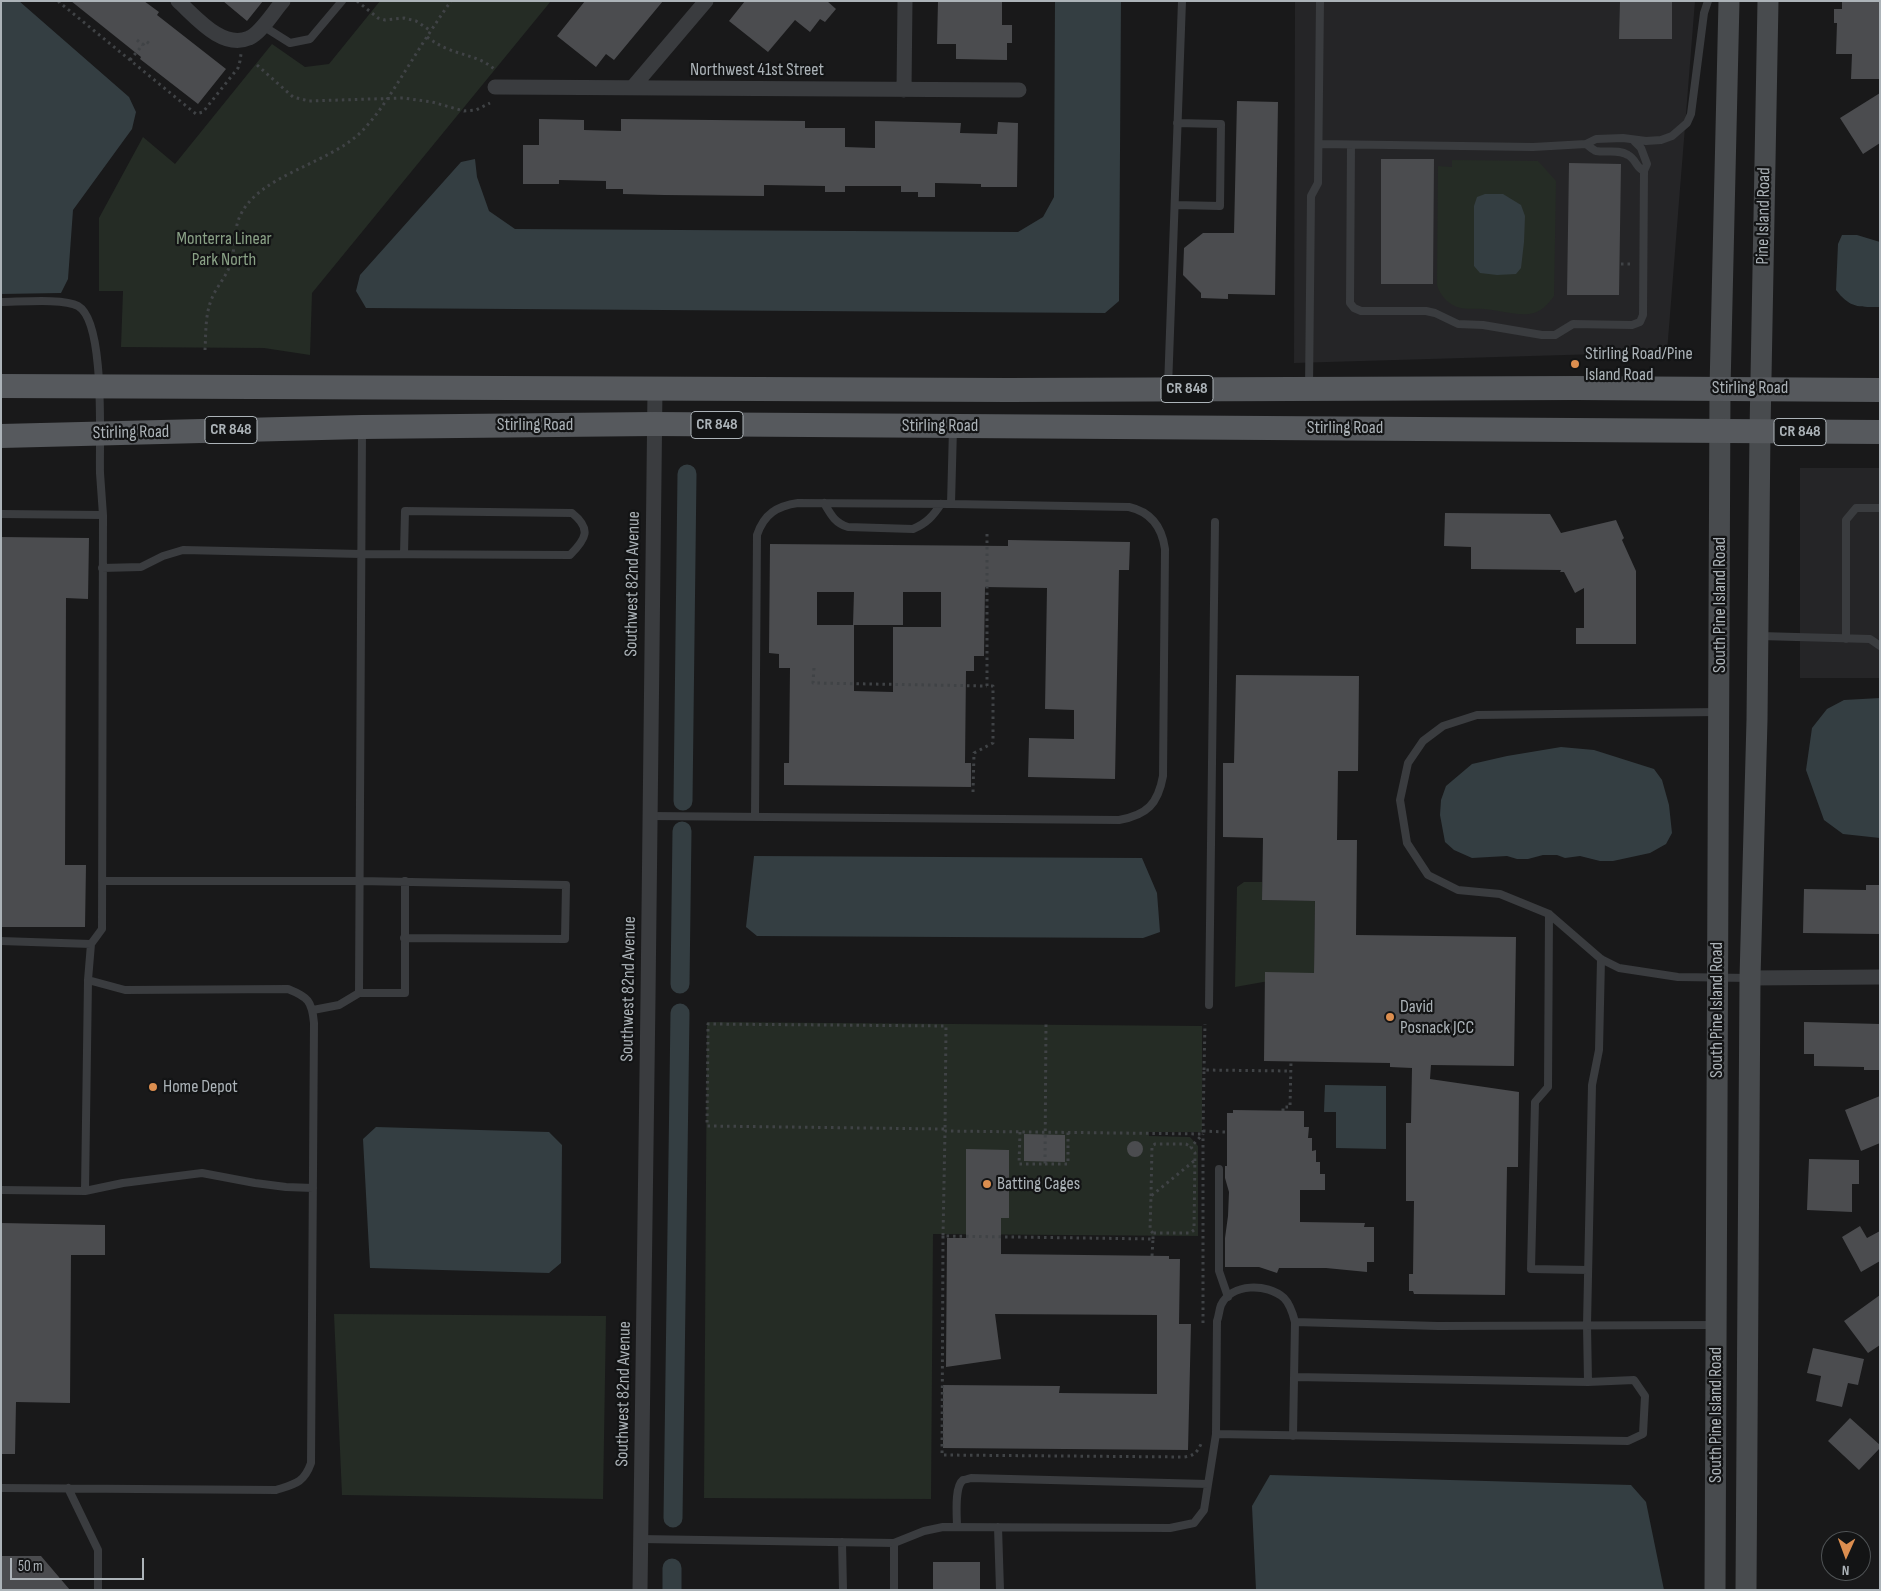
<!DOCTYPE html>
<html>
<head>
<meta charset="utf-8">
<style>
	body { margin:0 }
	#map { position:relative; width:1881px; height:1591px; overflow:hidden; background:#19191a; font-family:"Sofia Sans Condensed",sans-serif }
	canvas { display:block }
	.frame { position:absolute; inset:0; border:2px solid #acb3b8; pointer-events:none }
	.north { position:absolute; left:1821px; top:1531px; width:50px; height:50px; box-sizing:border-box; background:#131415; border:1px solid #505456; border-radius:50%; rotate:182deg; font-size:14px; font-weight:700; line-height:20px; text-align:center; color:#acb3b8 }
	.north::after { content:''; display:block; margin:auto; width:18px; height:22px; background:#dc8e4f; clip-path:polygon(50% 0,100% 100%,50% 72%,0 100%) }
	.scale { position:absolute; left:10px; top:1558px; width:134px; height:22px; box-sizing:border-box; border:2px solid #acb3b8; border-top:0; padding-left:6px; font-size:15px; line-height:18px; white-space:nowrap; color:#acb3b8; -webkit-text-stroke:4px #131415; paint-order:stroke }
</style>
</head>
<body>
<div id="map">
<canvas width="1881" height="1591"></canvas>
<div class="frame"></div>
<div class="north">N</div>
<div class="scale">50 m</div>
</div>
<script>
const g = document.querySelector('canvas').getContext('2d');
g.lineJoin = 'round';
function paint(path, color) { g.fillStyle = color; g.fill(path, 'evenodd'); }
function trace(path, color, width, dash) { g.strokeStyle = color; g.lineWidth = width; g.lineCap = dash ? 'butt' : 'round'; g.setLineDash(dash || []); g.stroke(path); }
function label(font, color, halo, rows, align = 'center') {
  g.font = font + ' "Sofia Sans Condensed",sans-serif'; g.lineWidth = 4.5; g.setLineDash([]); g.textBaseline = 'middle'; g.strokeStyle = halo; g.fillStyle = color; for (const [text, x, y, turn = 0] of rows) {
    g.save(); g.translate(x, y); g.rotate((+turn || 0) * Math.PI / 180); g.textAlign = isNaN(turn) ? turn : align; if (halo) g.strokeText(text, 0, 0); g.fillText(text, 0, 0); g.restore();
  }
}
paint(new Path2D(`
	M1295,1H1695L1667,352L1294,363Z
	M1800,468H1880V678H1800Z`), '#252527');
paint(new Path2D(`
	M380,1H551L312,293L310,355L264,348L121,347L123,291H99V218L143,137L175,164L272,44L305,67L329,64Z
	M1452,160L1538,161L1556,181L1554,296C1548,304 1543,310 1534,313C1519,317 1500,310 1484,309C1475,308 1466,310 1457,307C1447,303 1440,295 1437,285L1438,166L1452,167Z
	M1244,882H1262V900L1315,901L1314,973L1235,987L1237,887Z
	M707,1022L1202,1026V1132H1149V1136L1190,1137L1198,1146V1236L933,1234L931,1499L704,1498Z
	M334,1314L606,1316L603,1499L342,1495Z`), '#252c25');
paint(new Path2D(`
	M1,1H19L129,97L136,112L132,129L73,210L68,279L61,293L1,294Z
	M1055,1H1121L1119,301L1105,313L366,308L356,291L360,275L461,162L475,159L477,177L489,211L515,229L1018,232L1043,217L1054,197Z
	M1485,194H1503L1521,205L1525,216L1524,242L1521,268L1516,274L1497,275L1480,273L1474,266V206L1477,197Z
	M1842,235H1857L1880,242V307C1858,307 1850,308 1836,290L1838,244Z
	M1880,698V838L1843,834L1824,820L1806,770L1812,728L1827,709L1844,700Z
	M1561,747L1594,750L1654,769L1662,780L1669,805L1672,833L1666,844L1650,853L1613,861H1600L1580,856L1565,858L1557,855H1543L1528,859H1517L1507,856L1472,858L1454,850L1445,842L1440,815L1441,800L1446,786L1472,764L1507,756Z
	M754,856L1142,858L1157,893L1160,932L1143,938L757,936L746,927Z
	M1325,1085L1386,1086V1149L1336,1148V1112H1324Z
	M376,1127L549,1132L562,1145L561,1263L549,1273L370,1268L363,1139Z
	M1270,1475L1631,1485L1646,1502L1664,1590H1256L1252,1506Z`), '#343e42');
trace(new Path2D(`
	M683,801L687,474
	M680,984L682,831
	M673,1518L680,1013
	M672,1590V1568`), '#343e42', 19);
paint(new Path2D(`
	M71,1H144L159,12L157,15L226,69L198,104L140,59L141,57Z
	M223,1H263L247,21Z
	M585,1H663L614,60L606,54L596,67L557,36Z
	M745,1H827L836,9L825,22L820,19L810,32L795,20L768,52L729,21Z
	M938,1H1002V25H1012V43H1007V60L956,59V44H937Z
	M1620,1H1672V39H1619Z
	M1842,1H1880V79H1851L1852,54H1836L1837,23H1834V9H1842Z
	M1880,93V143L1863,154L1840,118Z
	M1237,101L1278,102L1275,295L1228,294V299L1201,298V293L1183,275L1184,248L1203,233H1234Z
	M539,119L584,120V130L621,131V119L805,121V128H845V147L875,148V121L961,123L960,133L997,134L998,122L1018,123L1017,187H981V184L935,183V197H918V192H901V186H845V192H825V186L764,185V196L664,195L623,194V189H606V181L559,180V184H523V145H539Z
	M1381,159H1434L1433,284H1381Z
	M1569,163L1621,164L1619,295H1567Z
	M1445,513L1550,514L1561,533L1616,520L1624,538L1622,540L1636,571V644H1576V628H1584V588L1575,593L1564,572H1560L1561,570L1471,569V547L1444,546Z
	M1,537L89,538L88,599L66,598L65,865H86L85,927H1Z
	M1008,540L1130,542L1129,570H1119L1115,779L1028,777L1029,738L1074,739V710L1045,709L1047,588L985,587L984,656H974V671H966L965,763H971V787L784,785V763H789L790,668H779V654L769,653L770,544L1008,546ZM817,592H854L853,625H903V592H941V627H893V692L854,691V625H817Z
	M1236,675L1359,676L1358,771H1338L1337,840H1357L1356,935L1516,937L1514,1066L1431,1065L1430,1079L1519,1092L1518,1167H1507L1505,1295L1414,1294L1413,1291H1409V1274H1413L1414,1201H1406V1123H1411L1412,1068L1390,1067V1063L1264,1061L1265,972L1314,973L1315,901L1262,900L1263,838L1223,837V763H1234Z
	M1866,885H1880V934L1803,933L1804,889L1866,890Z
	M1804,1022L1880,1024V1070H1864V1067L1814,1066V1054H1804Z
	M1880,1096V1143L1861,1151L1845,1110Z
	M1233,1110L1304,1111V1127H1309L1308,1138H1312V1151L1316,1150V1162H1320V1174H1325V1190H1300V1222L1365,1223L1364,1227H1374V1262H1367V1272L1326,1268H1279L1277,1273L1259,1267H1225V1238L1228,1216L1229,1192L1225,1178V1166H1227V1113H1233Z
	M1024,1134L1065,1135V1162L1024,1161Z
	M1127 1149a8 8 0 1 1 16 0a8 8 0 1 1-16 0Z
	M966,1149L1009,1150V1218H1001V1254L1169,1256V1259H1180L1179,1324H1191L1188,1450L943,1448V1385L1060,1386L1059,1393L1157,1394V1315L995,1314L1001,1359L946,1367L947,1238H966Z
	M1809,1159L1859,1160V1184H1852V1212L1807,1210Z
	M1,1223L105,1225V1255H71L70,1403L16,1402L15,1454H1Z
	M1860,1226L1867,1238L1880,1231V1261L1861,1272L1842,1237Z
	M1880,1295V1345L1868,1353L1844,1321Z
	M1813,1348L1864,1359L1858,1385L1848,1383L1842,1407L1816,1401L1821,1376L1807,1373Z
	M1850,1418L1880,1445V1448L1859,1470L1828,1441Z
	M1,1556H41L70,1590H1Z
	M933,1562H980V1590H933Z`), '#4b4c4f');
trace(new Path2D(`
	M60,1L59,2L196,114L203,112L238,68L240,61L241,54
	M357,1L378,18L385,20L404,18L416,21L431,31
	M427,37C434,42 440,46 448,49C464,56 482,57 495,70
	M137,40L143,45
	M130,60L146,41L151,45
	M257,65L293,97L309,101L403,98L432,102L464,111L476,110L490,103
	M1621,264H1632
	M205,350C206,333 205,314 212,298C217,286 226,277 230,265C236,249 233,231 240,216C259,174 331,164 363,130C382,110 396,85 411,62C424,41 437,21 451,1
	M814,668L813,683L987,686
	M973,792L974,753L993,743V686H987V531
	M1204,1070L1205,1024
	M1283,1111V1107H1290L1291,1062
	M944,1129L707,1126L708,1024L946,1026L945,1131
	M1203,1131L1225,1132
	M1020,1132L1019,1164H1045L1046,1023
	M1045,1164H1068V1132
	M1151,1196L1152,1146L1155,1144H1186L1191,1147
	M1153,1233L1150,1230L1151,1196L1194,1161
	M943,1236L942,1455L1184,1457C1193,1456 1197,1453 1201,1444
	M1153,1239V1233H1190L1194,1230L1195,1153L1191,1147L1203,1134
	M1152,1256L1153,1239L943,1236L945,1131L1203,1134L1204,1070L1290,1071
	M1203,1323V1134`), '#404346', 3, [2.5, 4]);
trace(new Path2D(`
	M263,26L290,43L310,39L342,1
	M1319,144L1533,147L1586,144L1596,139L1623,138L1646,141L1661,140L1672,136L1687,123L1691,114L1704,13L1708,1
	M1586,144C1589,146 1593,150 1596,151C1607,153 1618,149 1628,155C1636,159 1636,168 1644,171
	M1351,145L1350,303L1354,308L1361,311H1426L1435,313L1458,324L1483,325L1542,335H1555L1573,324L1632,325L1640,322L1643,315L1644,171L1647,164L1641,148L1633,140
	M1175,205L1220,206L1221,124L1177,123
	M1,302C19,302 64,298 78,306C106,322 99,441 100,473C101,487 102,501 103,515L102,929L91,944L88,980L85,1191
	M1168,387L1182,1
	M1309,388L1311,196L1318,183L1320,1
	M824,503C831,515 835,523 848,527L913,529C927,523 933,516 941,504
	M951,504L953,428
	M1,514L103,515
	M102,568L141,567L163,556L183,550L361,554L570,555C586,539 592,529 572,513L405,511L404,554
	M1760,636L1870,639L1880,646
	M1846,639V520L1856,508H1880
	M1717,712L1477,715L1443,726L1423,741L1408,763L1400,800L1407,843L1428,875L1458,890L1500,894L1549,914L1601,959L1619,968L1678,977L1750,978
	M650,816L1119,820C1147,815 1158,804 1163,776L1165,549C1162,527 1151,512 1129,507L951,504L798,503C777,506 764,514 757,535L755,817
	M102,881H360L566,885L565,939L404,938
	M1549,914L1548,1087L1535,1102L1531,1269L1588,1270
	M1,941L91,944
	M359,993H405V881
	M1209,1005L1215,522
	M313,1010L339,1005L359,993L362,430
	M1219,1169V1271L1228,1297
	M1,1190L85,1191L123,1183L202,1173L255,1183L286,1187L313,1188
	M1295,1322L1438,1326L1716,1325
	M1588,1382L1587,1325L1592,1085L1599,1050L1601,959
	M1216,1434L1628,1441L1643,1434L1645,1396L1634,1380L1588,1382L1294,1377
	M1,1488L276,1490C295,1484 304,1483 311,1463L314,1023C312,1001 308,997 288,989L125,990L88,980
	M68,1488L98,1550V1590
	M957,1527C957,1516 954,1487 963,1480C964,1480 971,1478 971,1478L1208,1484
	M998,1527L1000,1590
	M640,1539L894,1543L924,1531L943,1527L1170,1528L1194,1523L1204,1510L1216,1434L1217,1321C1219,1316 1219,1310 1221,1305C1232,1283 1267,1283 1284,1298C1290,1304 1293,1314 1295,1322L1293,1436
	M842,1542L843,1590
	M894,1590V1543`), '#3a3c3f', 8);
trace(new Path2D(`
	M178,1C195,16 222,50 249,38C261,33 274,11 283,1
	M495,87L1019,90
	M632,88L706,1
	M904,90L905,1
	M1750,978L1880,977
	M640,1590L648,998L655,389`), '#3a3c3f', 15);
trace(new Path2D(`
	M1715,1590L1720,388L1729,1
	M1746,1590L1750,978L1757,720L1760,431L1768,1`), '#484b4e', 21);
trace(new Path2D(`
	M1,386L1009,390L1576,388L1880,390
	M1,436L362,427L654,424L1880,432`), '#56595d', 24);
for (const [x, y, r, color] of [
	[1575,364,5,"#dc8e4f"],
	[1390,1017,5,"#dc8e4f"],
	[153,1087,5,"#dc8e4f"],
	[987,1184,5,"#dc8e4f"]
]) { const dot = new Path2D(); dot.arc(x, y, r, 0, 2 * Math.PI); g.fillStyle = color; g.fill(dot); trace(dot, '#131415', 2); }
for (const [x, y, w] of [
	[1187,389,52],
	[717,425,52],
	[231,430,52],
	[1800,432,52]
]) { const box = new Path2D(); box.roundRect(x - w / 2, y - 13.5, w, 27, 4); g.fillStyle = '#131415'; g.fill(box); trace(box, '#acb3b8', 1); }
label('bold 16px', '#acb3b8', null, [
	["CR 848",1187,389],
	["CR 848",717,425],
	["CR 848",231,430],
	["CR 848",1800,432]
]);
label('18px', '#acb3b8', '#131415', [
	["Northwest 41st Street",757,70],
	["Pine Island Road",1764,216,-89],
	["Stirling Road",1750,388],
	["Stirling Road",535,425],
	["Stirling Road",940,426],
	["Stirling Road",1345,428],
	["Stirling Road",131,433,-1],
	["Southwest 82nd Avenue",633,584,-89],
	["South Pine Island Road",1720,605,-90],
	["Southwest 82nd Avenue",629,989,-89],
	["South Pine Island Road",1717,1010,-90],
	["Southwest 82nd Avenue",624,1394,-89],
	["South Pine Island Road",1716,1415,-90]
]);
label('18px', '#8aa186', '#131415', [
	["Monterra Linear",224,239],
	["Park North",224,260]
]);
label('18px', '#acb3b8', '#131415', [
	["Stirling Road/Pine",1585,354],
	["Island Road",1585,375],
	["David",1400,1007],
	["Posnack JCC",1400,1028],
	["Home Depot",163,1087],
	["Batting Cages",997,1184]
], 'left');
</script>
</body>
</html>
